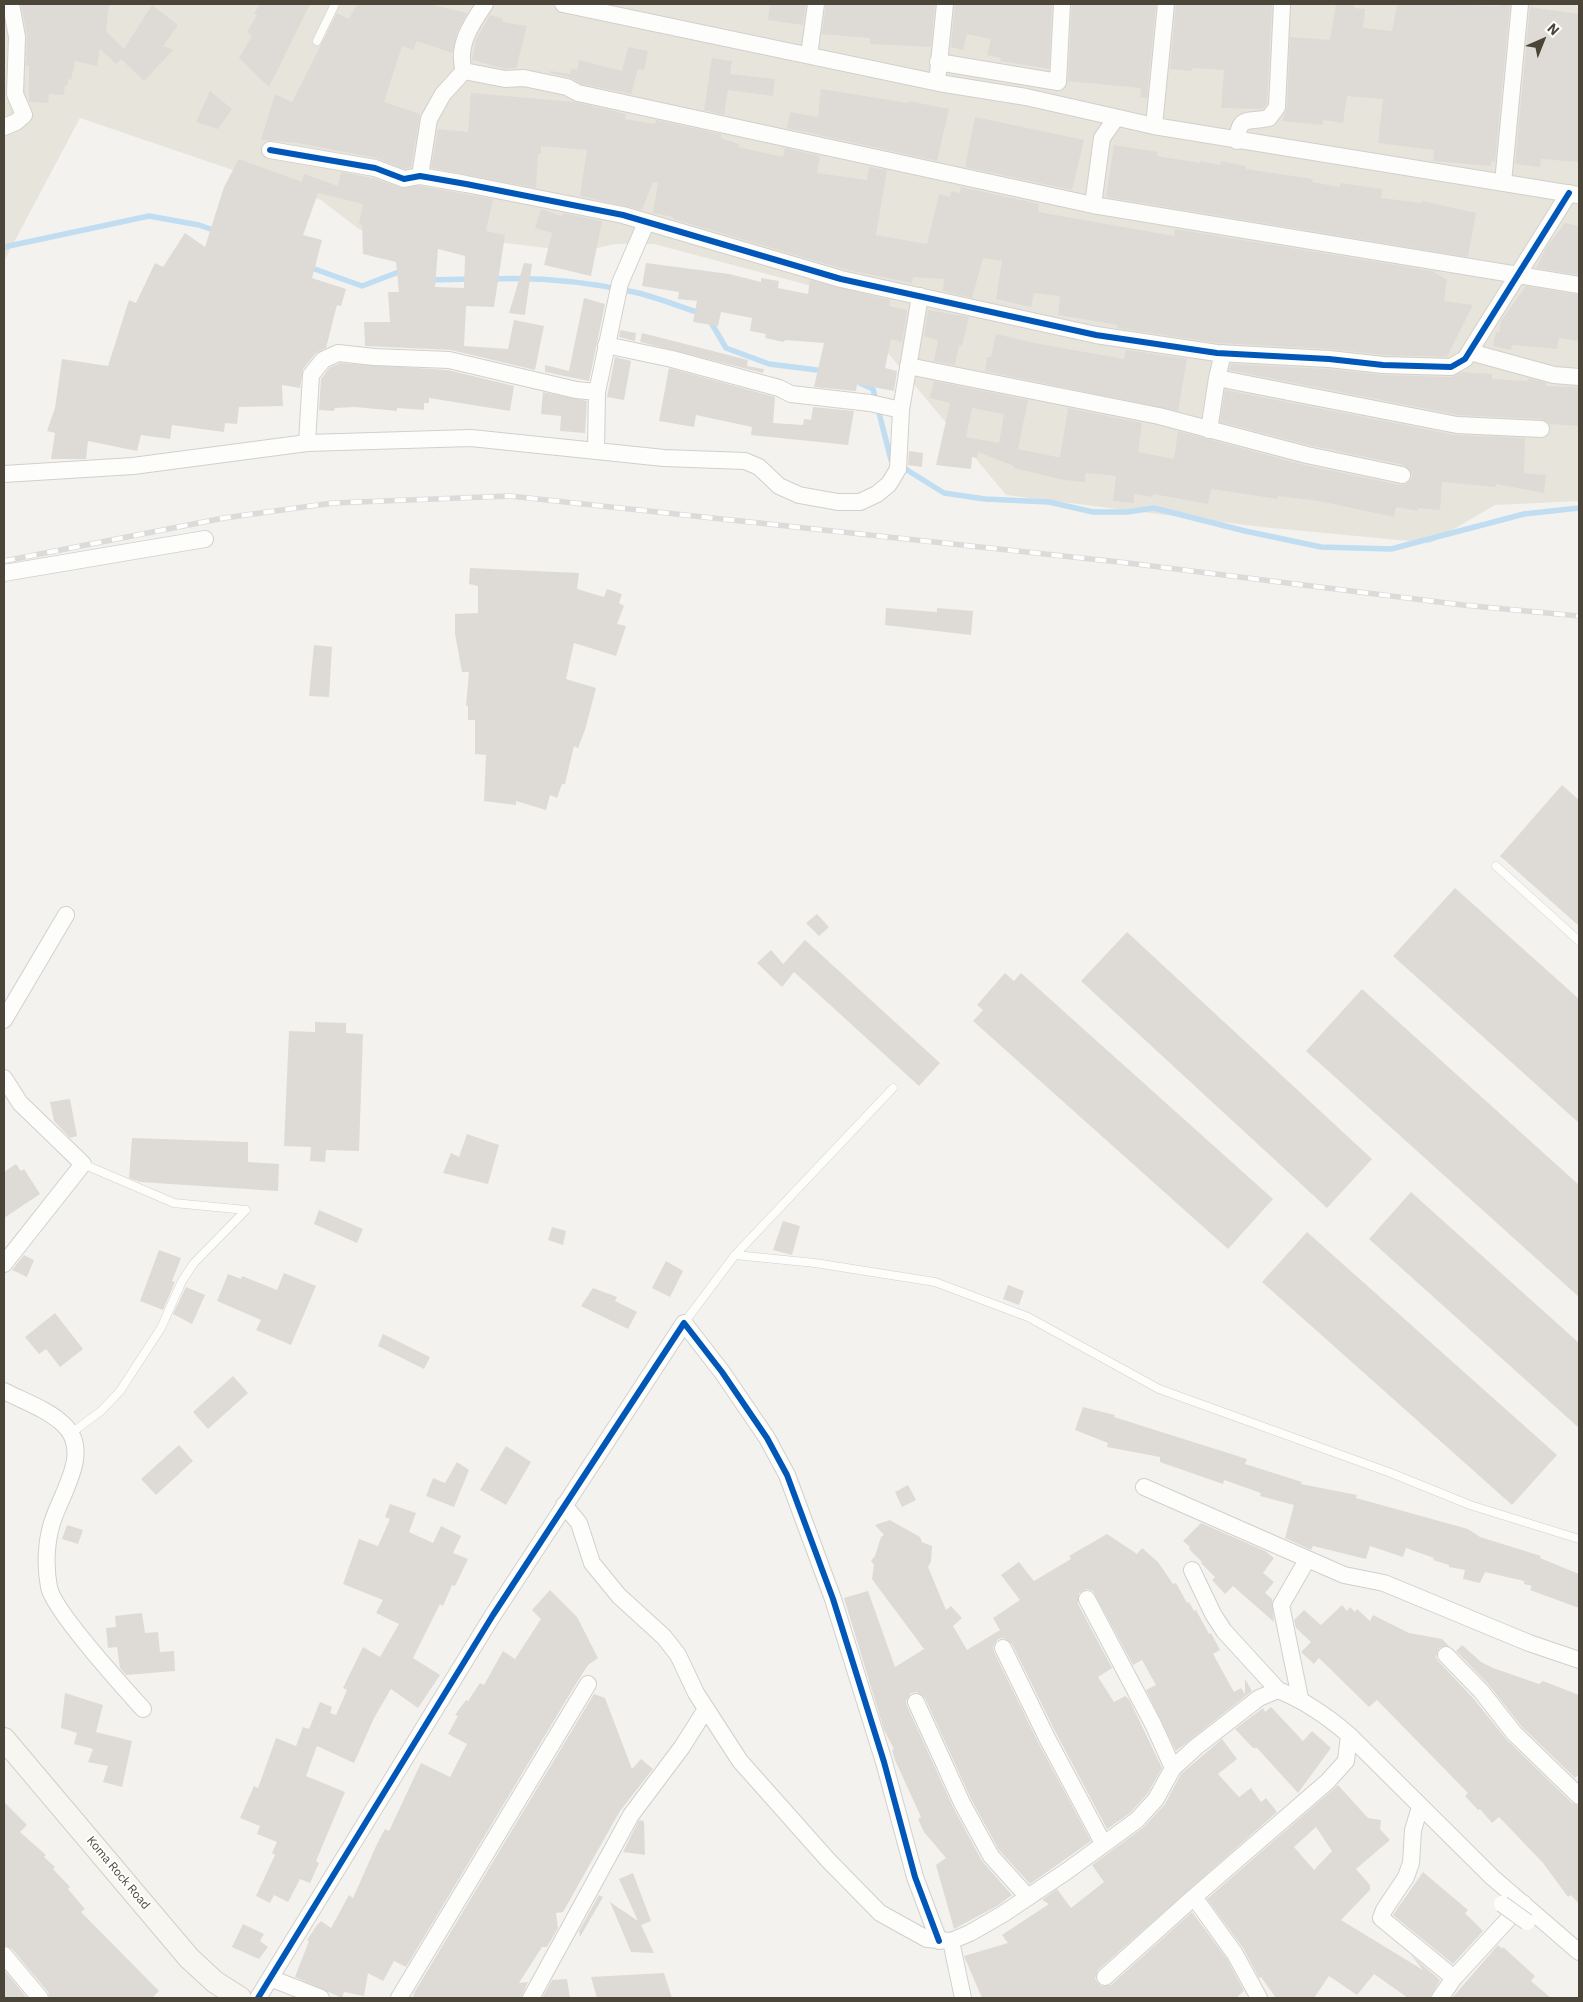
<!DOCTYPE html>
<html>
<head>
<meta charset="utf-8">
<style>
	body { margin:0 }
	#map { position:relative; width:1583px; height:2002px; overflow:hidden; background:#f4f2ee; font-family:"IBM Plex Sans",sans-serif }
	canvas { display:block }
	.frame { position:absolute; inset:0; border:5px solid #4b4439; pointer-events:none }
	.north { position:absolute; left:1518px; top:15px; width:50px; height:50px; -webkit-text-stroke:4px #fff; paint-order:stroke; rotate:44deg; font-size:14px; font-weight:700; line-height:20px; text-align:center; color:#4b4439 }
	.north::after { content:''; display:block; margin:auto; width:18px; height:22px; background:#4b4439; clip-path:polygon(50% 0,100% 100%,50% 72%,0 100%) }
</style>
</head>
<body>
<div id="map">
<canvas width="1583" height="2002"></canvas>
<div class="frame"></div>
<div class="north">N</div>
</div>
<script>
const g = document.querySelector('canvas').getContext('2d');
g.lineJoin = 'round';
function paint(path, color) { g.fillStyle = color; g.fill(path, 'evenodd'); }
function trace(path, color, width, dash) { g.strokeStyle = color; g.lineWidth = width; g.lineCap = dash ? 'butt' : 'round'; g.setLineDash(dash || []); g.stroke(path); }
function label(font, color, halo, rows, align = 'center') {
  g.font = font + ' "IBM Plex Sans",sans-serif'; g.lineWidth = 4; g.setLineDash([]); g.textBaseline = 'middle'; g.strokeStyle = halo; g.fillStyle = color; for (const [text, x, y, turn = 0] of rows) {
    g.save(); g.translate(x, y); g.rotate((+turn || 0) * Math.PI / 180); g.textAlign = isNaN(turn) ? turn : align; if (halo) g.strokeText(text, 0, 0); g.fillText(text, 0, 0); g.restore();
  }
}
paint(new Path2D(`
	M4,4H1579V501L1495,505L1430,543L1262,527L1006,495L838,293L654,244H615L588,250H564L387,229L360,230L321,200L80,118L4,261Z`), '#e7e4dc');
trace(new Path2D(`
	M4,247L149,216L199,225L216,231
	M309,267L362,286L396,273H404
	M491,279C538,277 588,282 634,292C656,297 678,306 700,313
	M429,280L472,279
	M709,319L726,348L769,364L825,371
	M860,383L873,389L891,460L944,493L985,499L1049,502L1093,512H1127L1154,508L1245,531L1321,547L1391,549L1524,514L1579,508`), '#c0ddf1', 5.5);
paint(new Path2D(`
	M21,4H109L106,31L124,49L152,5L178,25L163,46L173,50L144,81L121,59L116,64L100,49L97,66L75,61L71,80L68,79V85H65L64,95L49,94L48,103L29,102V66H26L27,35Z
	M259,4H310L269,87L239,58L252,36L247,32L257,15L254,14Z
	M357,4H429L467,13L457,33L452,53L417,41L413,50L402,46L384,102L420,114L411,167L405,169L377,158L298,143L261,140L275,94L292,102L337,13L349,19Z
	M770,4H806L803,25L768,20Z
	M826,4H935L931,47L870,44V38L822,34Z
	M955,4H1052L1049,69L1000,61L1001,58L987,55L991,39L967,34L963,50L951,47Z
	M1072,4H1156L1147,98L1140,97L1141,88L1068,81Z
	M1176,4H1272L1267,104L1263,109L1221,108L1224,70L1192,68V71L1170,69Z
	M1336,4H1354V8L1365,9L1363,28L1392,31L1397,4L1500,6V4H1510L1495,162L1491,161V166L1433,161L1434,150L1378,143L1383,99L1347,96L1343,123L1323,120L1322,125L1282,121L1287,107L1290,37L1330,40Z
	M1530,7L1579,14V162L1541,159L1540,167L1515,164Z
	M490,15L503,19L502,22L527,26L516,68L506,69L472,60L476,40Z
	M628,47L648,51L644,70L638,69L631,94L582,84L569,77L550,73V71L570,74L572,68L577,70L579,60L622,71Z
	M712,58L732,61L730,74L775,79L773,96L728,90L724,115L704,110Z
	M821,89L908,103L909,101L949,109L937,161L787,128L790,112L818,117Z
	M210,91L232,109L218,129L196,122Z
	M471,93L575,102L626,114L625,119L655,124L656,120L721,134V138L739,144L738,147L783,157L785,148L820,156L817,173L867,180L869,167L887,170L876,235L927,244L939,194L950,197L951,191L960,193L961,187L1039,204L1038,212L1174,236L1175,229L1432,271L1447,280L1444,301L1473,305L1447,357L1384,355L1330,349L1218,343L1117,328L1118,325L1058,315L1060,296L1034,293L1031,307L996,299L1002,261L983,258L972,298L943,291L944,279L913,277L912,283L843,269L673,219V217L653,213L658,183L653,182L642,210L580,196L587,150L541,146V154H538L536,188L431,168L438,129L468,132Z
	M975,117L1084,140L1072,190L965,167Z
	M1114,145L1158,152L1157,156L1200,163V161L1220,165L1221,161L1246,166V169L1313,179L1312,182L1340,187V183L1382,189L1381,198L1422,203V201L1476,213L1468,257L1106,197Z
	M239,159L302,182L304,174L338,186L341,172L372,178L401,188L420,186L493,199L486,231L505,235L494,307L466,306L464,346L508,349L514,320L544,326L535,370L451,350L365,346L364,322H390L388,292H399L396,262L363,254L362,225L359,224L363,204L318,193L303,235L322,240L312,278L346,289L341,306L337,305L326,348L316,353L303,369L300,388L282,385L283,406L239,407L237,424L225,423L224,432L172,425L170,439L141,435L137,451L88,441L86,459H51L55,433L47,431L55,408L62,359L108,366L129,300L136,303L155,263L163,267L185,233L205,247L224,187ZM438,249L465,256L464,288L435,287Z
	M541,209L562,216L563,213L602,221L591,276L544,265L552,233L535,228Z
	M1565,223L1579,226V275L1536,268L1546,248Z
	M524,263L532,264L525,315L509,313Z
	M646,263L729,274L761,282V278L779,281L778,288L808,294L810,280L890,300L889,306L907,310L902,342L891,339L885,368L897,371L894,391L857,384L856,391L814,387L824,343L785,340L784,342L765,338L766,334L750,331L752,318L721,312L718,326L693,322L697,301L678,299L679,292L642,286Z
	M1526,286L1579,295V341L1559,338L1557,349L1512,345L1511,350L1493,346L1496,331L1499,332L1501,321Z
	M584,298L605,304L589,381L545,372V365L569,371Z
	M928,310L969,317L962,346L959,345L955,365L934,361L938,340L924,336Z
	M620,330L636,333L635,341L619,337Z
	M642,333L748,360L747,366L764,369L763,373L640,342Z
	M996,334L1034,343L1124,359L1126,350L1187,359L1178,411L985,371L987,357H991Z
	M615,357L631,361L624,400L607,397Z
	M340,363L448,370L514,386L510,411L429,398V403H424V410L397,408V411L355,407L335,408L334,411L319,410L321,379L329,368Z
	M1231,364L1328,369L1383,375L1451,377L1462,372L1474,373L1492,374V379L1528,381V378L1546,383V386L1579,387V426L1550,424L1541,419L1458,415L1229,370Z
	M669,368L775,397L773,423L803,425L804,419L811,420L813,407L854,411L848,445L751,435L752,427L696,415L694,427L659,421Z
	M934,381L1028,400L1018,449L1057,457H1060L1068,408L1142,423L1138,452L1174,459L1178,431L1304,465L1400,485L1406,484L1412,478L1411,471L1404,465L1309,445L1220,422L1225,390L1455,435L1525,438L1524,473L1546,475L1544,493L1496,484V487L1442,482L1440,510L1418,508V511L1396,507L1394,517L1319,501L1278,496V499L1211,489L1208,504L1153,494V497L1134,494V503L1113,501L1116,476L1086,473L1085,482L1064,480L1014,468V466L978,452L977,458L972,457L971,469L936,465L950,403L930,398ZM972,408L1004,414L999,443L966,437Z
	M543,392L587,401L585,433L560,431L561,416L541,414Z
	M909,451L923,453L922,467L908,465Z
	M470,568L579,573L577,589L604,597L607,589L622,594L619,603L624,606L617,624L626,626L616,656L574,643L566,679L596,688L585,730L578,748L574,746L565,784H562L557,798L550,795L546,810L516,801V805L484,801L486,755L475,754V720H468V706H466L469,672H462L455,634V614L478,613V586L469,584Z
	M886,608L937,612V608L973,611L971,635L885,625Z
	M314,645L332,647L329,697L309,696Z
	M1562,785L1579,800V926L1500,856Z
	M1455,888L1579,999V1123L1393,956Z
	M817,914L829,927L819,936L806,923Z
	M1127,932L1372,1159L1327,1208L1081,981Z
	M805,940L940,1063L919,1086L794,972L782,987L757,963L771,950L783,964Z
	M1005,973L1014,981L1021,973L1273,1199L1228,1249L973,1021L983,1010L977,1005Z
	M1362,989L1579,1185V1297L1306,1051Z
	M315,1022L346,1023V1033L363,1034L359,1151L326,1150L325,1162L310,1161L311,1147L284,1146L289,1031L315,1032Z
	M70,1099L77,1136L70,1138L54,1121L50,1102Z
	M467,1134L499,1145L488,1184L443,1173L451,1153L459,1157Z
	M132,1138L248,1142V1162L279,1164L278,1191L140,1182L129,1178Z
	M16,1164L21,1171L24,1169L40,1194L4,1218V1172Z
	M1411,1192L1579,1343V1428L1369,1239Z
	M319,1210L363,1229L357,1243L314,1224Z
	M783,1221L800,1226L792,1255L773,1250Z
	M552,1227L566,1231L563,1245L548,1240Z
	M1307,1232L1557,1455L1512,1505L1262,1282Z
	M159,1250L181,1258L172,1281L175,1282L163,1310L140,1301Z
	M24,1255L34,1260L27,1277L12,1270Z
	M666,1261L683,1271L670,1297L652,1288Z
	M284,1273L316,1286L291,1345L256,1330L261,1320L217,1301L228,1274L241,1279L242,1276L277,1290Z
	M1008,1285L1024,1291L1019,1305L1003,1299Z
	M186,1287L205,1295L192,1324L173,1314Z
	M593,1288L617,1297L615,1301L637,1312L628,1329L581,1306Z
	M55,1313L83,1349L60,1367L46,1349L39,1354L25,1337Z
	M383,1334L430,1357L424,1369L378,1346Z
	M233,1376L248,1393L208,1429L193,1412Z
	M1083,1407L1115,1415L1114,1417L1247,1459L1245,1464L1302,1482L1301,1484L1357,1495L1356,1498L1468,1529L1480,1537L1541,1556L1540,1558L1579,1574V1608L1530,1590L1532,1586L1524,1584V1581L1485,1572L1480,1583L1463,1579L1465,1570L1449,1567V1565L1433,1560L1434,1558L1406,1548L1403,1557L1370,1546L1366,1559L1313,1546L1311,1550L1285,1538L1294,1505L1260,1496L1261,1493L1224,1480L1223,1484L1160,1462V1457L1107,1447L1108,1443L1075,1430Z
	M179,1445L193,1461L156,1495L141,1479Z
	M506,1446L531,1462L506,1505L480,1490Z
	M457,1462L469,1470L454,1507L426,1496L433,1478L445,1483Z
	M908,1485L916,1500L902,1507L895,1492Z
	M390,1504L416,1513L409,1532L433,1543L441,1526L461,1536L453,1553L468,1559L455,1586L452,1585L443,1606L440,1604L413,1658L440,1675L418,1708L391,1689L374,1718L354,1763L317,1746L306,1776L345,1792L316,1861L319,1863L310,1883L300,1879L288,1902L274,1895L270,1903L256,1896L275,1855L272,1853L277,1842L257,1834L260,1826L240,1818L254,1786L258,1788L276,1738L296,1746L303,1727L309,1729L320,1702L332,1707L330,1713L336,1715L347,1690L343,1688L363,1647L380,1657L399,1624L376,1613L383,1600L343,1584L359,1539L378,1546L390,1519L385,1517Z
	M890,1520L920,1537L922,1542L932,1546L931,1561L928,1567L946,1610L951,1606L962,1618L953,1626L967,1650L1000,1630L993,1618L1020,1600L1001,1575L1019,1562L1034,1581L1071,1559L1069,1556L1107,1534L1137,1554L1142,1548L1158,1562L1173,1584L1176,1583L1187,1603L1189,1602L1194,1611L1196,1610L1209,1634L1211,1633L1220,1650L1213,1654L1234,1692L1241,1688L1245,1694V1679L1252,1691L1176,1751L1146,1690L1156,1685L1142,1660L1133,1665L1093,1591L1087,1589L1079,1593L1078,1604L1112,1668L1098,1677L1114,1702L1125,1696L1129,1699L1162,1768L1148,1793L1130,1813L1107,1829L1056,1733L1012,1644L1004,1638L998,1639L993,1647L994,1652L1038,1742L1091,1841L1030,1884L999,1850L971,1799L925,1698L917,1692L911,1693L906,1701L907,1706L953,1807L982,1861L1012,1895L997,1906L954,1929L936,1865L946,1858L924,1832L918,1819L921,1817L895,1760L892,1750L894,1749L884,1730L844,1598L868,1591L895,1667L924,1649L872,1579L874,1565L871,1561L875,1556L881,1537L884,1535L875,1525Z
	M1201,1523L1265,1551L1274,1558L1263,1573L1274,1582L1265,1593L1272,1599L1274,1622L1233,1586L1225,1594L1212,1580L1215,1577L1201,1563L1202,1562L1189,1549L1190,1547L1183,1541Z
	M67,1525L83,1530L78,1544L62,1539Z
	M550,1590L577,1617L598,1658L588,1665L574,1687L406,1967L394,1961L383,1981L368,1973L364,1996L344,1992L342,1998L295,1977L309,1941L307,1940L317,1925L321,1921L331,1928L349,1895L353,1898L377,1844L385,1829L389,1831L421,1763L450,1777L467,1744L448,1734L458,1716L455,1715L466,1700L468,1701L480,1683L484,1685L503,1651L515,1659L541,1619L532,1610Z
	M1342,1605L1347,1611L1350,1607L1355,1612L1357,1609L1370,1621L1373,1615L1409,1633L1442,1639L1449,1646L1439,1648L1436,1657L1439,1662L1473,1698L1507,1740L1572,1803L1579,1806V1904L1571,1895L1568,1897L1543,1863L1499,1817L1492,1823L1480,1809L1478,1810L1465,1796L1468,1793L1377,1700L1369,1707L1319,1658L1314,1664L1301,1652L1311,1642L1296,1628L1294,1620L1304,1610L1321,1625Z
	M142,1613L145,1633L158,1632L160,1652L174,1651L175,1671L126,1675L120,1668L117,1647L108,1648L106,1628L116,1627L115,1616Z
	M1462,1645L1481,1662L1493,1668L1539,1684L1543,1681L1579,1695V1774L1575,1778L1521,1726L1488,1684L1456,1651Z
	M65,1693L103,1705L96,1732L132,1741L122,1787L103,1782L108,1766L88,1762L93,1749L74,1744L77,1733L61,1728Z
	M594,1694L605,1698L632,1769L641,1759L653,1769L620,1811L563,1912L556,1913L558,1928L547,1947H542L519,1983L528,1982L521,1998H413L414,1993Z
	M1271,1707L1303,1741L1312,1731L1331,1748L1298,1793L1257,1748H1253L1235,1729L1263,1708L1265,1712Z
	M1222,1739L1237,1759L1218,1774L1239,1797L1251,1788L1261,1802L1266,1798L1277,1812L1098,1970L1095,1979L1101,1986L1111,1985L1192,1912L1227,1959L1244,1991L1236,1998H982L964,1956L1008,1943L1002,1935L1049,1904L1042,1900L1057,1889L1071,1908L1104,1882L1092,1865L1144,1827L1165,1804L1181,1774Z
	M1338,1785L1368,1818L1381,1820L1380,1829L1390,1840L1356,1869L1370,1885V1890L1341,1920L1423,1970L1411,1955L1440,1980L1430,1998H1408L1374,1974L1357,1995L1329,1976L1314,1998H1276L1261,1977L1259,1978L1243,1948L1207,1899ZM1316,1827L1332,1851L1314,1870L1294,1847Z
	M4,1802L27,1825L20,1832L46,1855L44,1857L55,1867L53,1869L70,1887L68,1889L85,1909L81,1912L159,1991L152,1998H50L48,1992L12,1949L4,1945Z
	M639,1820L644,1821L645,1855L623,1852Z
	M1423,1872L1468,1910L1465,1913L1483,1931L1453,1964L1393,1915Z
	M633,1873L651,1921L641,1925L654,1953L631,1952L610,1902L638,1921L619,1879Z
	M599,1895L603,1897L580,1937L579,1931Z
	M243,1924L264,1934L260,1941L268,1947L259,1959L232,1947Z
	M1498,1945L1502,1949L1503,1947L1535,1976L1531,1981L1551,1998H1452Z
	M4,1970L27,1998H4Z
	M664,1973L672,1998H597L591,1977Z
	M567,1979L570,1998H542L552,1980Z`), '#dedbd6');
const service = new Path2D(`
	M317,41L335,4
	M1496,866L1579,941
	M735,1255L815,1263L935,1282L1028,1317L1159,1389L1391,1473L1470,1505L1579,1539
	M684,1323L735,1255L893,1088
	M70,1434L101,1411L120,1391L161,1328L182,1281L194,1263L246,1210L174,1203L83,1164`);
const minor = new Path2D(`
	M563,4L939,83L1026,97L1154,126L1578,195
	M809,55L816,4
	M938,62L1058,82L1062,4
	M464,71C456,47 471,24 485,4
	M938,73L945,4
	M1154,126L1166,4
	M4,127L16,122L24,115L15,94L17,37L11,4
	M1237,141C1239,114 1248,123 1269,118L1277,107L1282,4
	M270,150L375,168L404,179L420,176L466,184L623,215L841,279L1096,335L1217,353L1329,359L1383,365L1451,367L1465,359L1569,193
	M420,176L429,119L443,94L464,71L505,79L524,78L567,87L578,93L1093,205L1579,285
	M1503,183L1520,4
	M1093,205L1102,138L1116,118
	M606,345L672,359L779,388L791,394L870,403L901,410
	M1470,352L1554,375L1579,377
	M1223,353L1217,378L1457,425L1541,429
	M908,366L1159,416L1307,455L1402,475
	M1209,430L1217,378
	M307,443L311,375L323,360L338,353L374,357L449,360L576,390L597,392L620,283L646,223
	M596,449L597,392
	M4,474L133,466L307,443L471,438L664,458L745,461L759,467L779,486L799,495L838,502H860L877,494L889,484L898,469L901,410L920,296
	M4,573L205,539
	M4,1020L66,915
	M4,1078L20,1103L83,1164L4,1264
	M4,1391C23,1401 47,1409 63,1424C93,1451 61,1493 52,1523C46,1542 45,1567 49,1587C53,1610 124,1688 143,1709
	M1144,1487L1344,1575L1384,1583L1529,1643L1579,1660
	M564,1505L579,1523L592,1563L619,1596L664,1637L678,1655L696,1693L740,1761L828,1860L880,1913L927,1939L951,1941L970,1933L1003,1914L1067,1871L1137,1820L1156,1799L1173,1768L1196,1747L1259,1698L1278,1690C1306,1701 1327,1716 1349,1735L1492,1877L1579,1952
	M1192,1570L1213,1614L1224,1631L1278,1690
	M1087,1599L1153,1724L1173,1768
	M1003,1648L1047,1738L1103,1843
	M1446,1655L1481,1691L1514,1733L1579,1796
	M1300,1698L1281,1605L1307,1560
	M916,1702L962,1803L991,1856L1028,1897
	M1420,1807L1413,1830L1411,1863L1406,1877L1384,1910L1381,1918L1454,1978
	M951,1941L963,1998
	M4,1955L40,1998
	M1105,1977L1194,1897
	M270,1978L321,1998
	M258,1998L493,1615L684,1323L722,1372L767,1438L787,1475L833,1599L884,1762L915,1877L939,1941
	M399,1998L588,1684
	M531,1998L631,1815L682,1747L706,1709
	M1259,1998L1235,1954L1194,1897L1327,1782L1346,1761L1349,1735
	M1440,1998L1454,1978L1523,1903`);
const secondary = new Path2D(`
	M4,1739L189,1958L215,1982L240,1998`);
trace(service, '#d2d0cb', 9);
trace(minor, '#d2d0cb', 18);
trace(secondary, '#d3cfc5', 24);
trace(service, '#fdfdfc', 8);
trace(minor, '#fdfdfc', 16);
trace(secondary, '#f7f6f1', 22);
const rail = new Path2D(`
	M4,561L224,518L333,503L510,496L1128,563L1463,605L1579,616`);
trace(rail, '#dbdbda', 5.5);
trace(rail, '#fff', 4, [11]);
const minorBridge = new Path2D(`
	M1502,1904L1527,1922`);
trace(minorBridge, '#d2d0cb', 18, []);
trace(minorBridge, '#fdfdfc', 16);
trace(new Path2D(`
	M270,150L375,168L404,179L420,176L466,184L623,215L841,279L1096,335L1217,353L1329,359L1383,365L1451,367L1465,359L1569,193
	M258,1998L493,1615L684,1323L722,1372L767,1438L787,1475L833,1599L884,1762L915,1877L939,1941`), '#0057b8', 6);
label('12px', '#4b4439', '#fff', [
	["Koma Rock Road",118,1873,50]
]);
</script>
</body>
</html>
